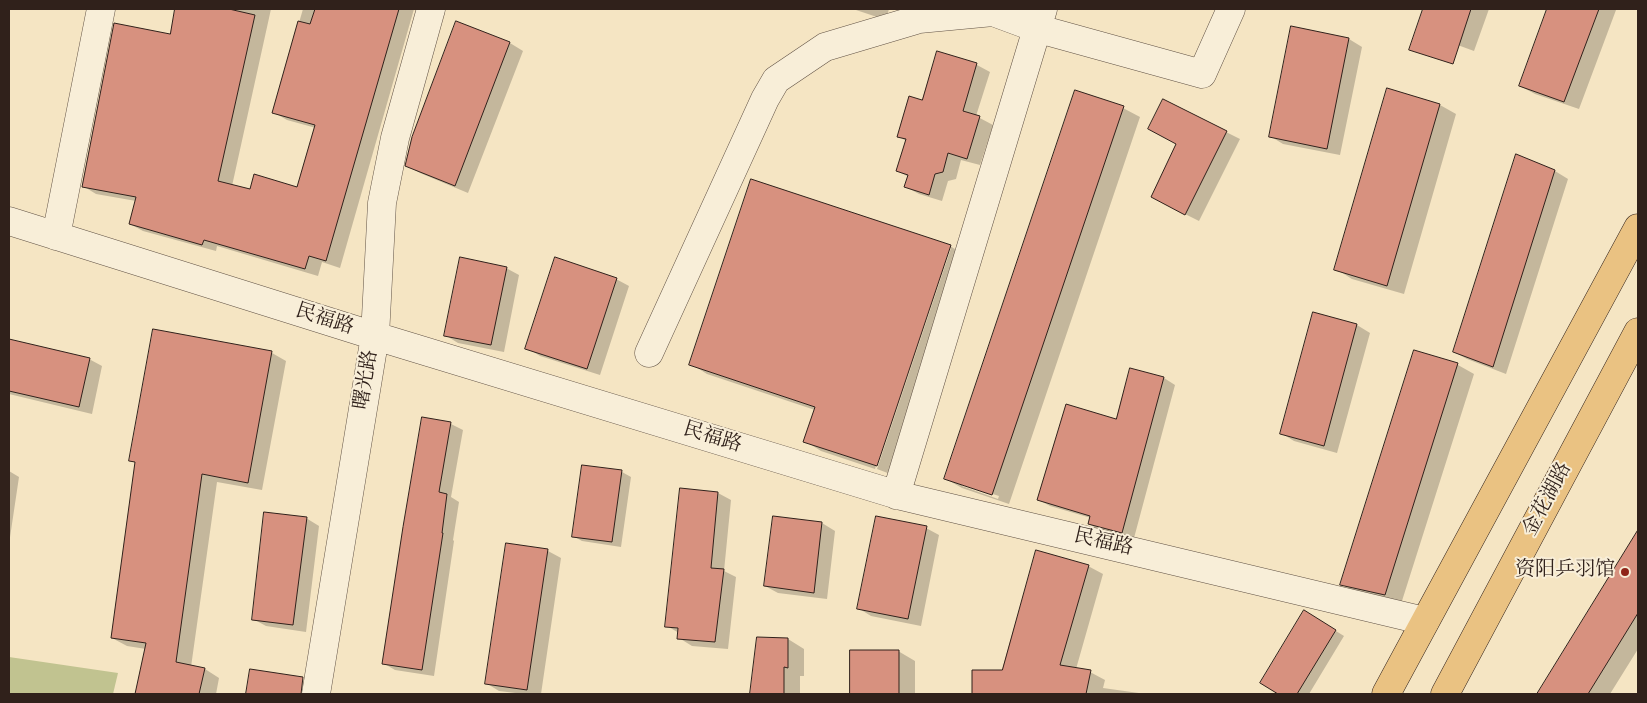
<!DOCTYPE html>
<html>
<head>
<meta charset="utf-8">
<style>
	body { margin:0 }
	#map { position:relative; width:1647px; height:703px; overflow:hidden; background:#f5e5c3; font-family:"Sorts Mill Goudy",serif }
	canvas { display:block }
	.frame { position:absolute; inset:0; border:10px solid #30211b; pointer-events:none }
</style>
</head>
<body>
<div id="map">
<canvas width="1647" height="703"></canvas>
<div class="frame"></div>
</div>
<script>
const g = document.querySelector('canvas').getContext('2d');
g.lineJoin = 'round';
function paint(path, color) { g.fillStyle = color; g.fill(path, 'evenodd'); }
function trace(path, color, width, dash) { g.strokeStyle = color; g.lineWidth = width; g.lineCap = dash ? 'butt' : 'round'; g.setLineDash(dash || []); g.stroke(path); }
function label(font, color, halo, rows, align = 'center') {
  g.font = font + ' "Sorts Mill Goudy","Noto Serif SC",serif'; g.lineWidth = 4; g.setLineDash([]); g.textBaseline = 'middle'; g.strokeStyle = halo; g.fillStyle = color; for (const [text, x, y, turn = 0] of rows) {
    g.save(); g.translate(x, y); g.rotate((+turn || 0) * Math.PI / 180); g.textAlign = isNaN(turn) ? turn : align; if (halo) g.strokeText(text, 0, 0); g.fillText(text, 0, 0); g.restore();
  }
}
paint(new Path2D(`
	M9,657L118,673L113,694H9Z`), '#c1c390');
paint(new Path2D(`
	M177,9H271L232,186L251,191L298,189L316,128L287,120L273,112L303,9H414L340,268L322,262L318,276L217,246L216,251L143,231L130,224L136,201L96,194L83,186L171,35Z
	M853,9H889L886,20Z
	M1424,9H1489L1474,51L1433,36L1418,27Z
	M1549,9L1616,10L1579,109L1535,94L1520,86Z
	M457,22L510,43L523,51L468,193L420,173L407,166Z
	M1292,28L1349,39L1362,47L1340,155L1283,144L1270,136Z
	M938,52L977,65L990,72L976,116L993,125L980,165L961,160L956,179L948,181L942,201L919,194L906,187L909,177L897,171L906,141L898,136L923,102Z
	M1388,89L1440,105L1456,114L1404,294L1352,279L1336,269Z
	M1164,101L1240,139L1199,221L1165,204L1178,144Z
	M1123,108L1140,117L1009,504L962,488L946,479ZM962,484L999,496L998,499L962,486Z
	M1517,156L1555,171L1568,179L1506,374L1467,359L1454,352Z
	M950,246L966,256L893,475L877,469L951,248H948L875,469L821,451L805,441L815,410L707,374L691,364Z
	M506,268L519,275L504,352L458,343L445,335Z
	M616,279L629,286L600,375L540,356L527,348Z
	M1314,314L1357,325L1370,333L1337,453L1294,441L1281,433Z
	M154,331L272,353L286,361L262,490L217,482L191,667L205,669L219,678L216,694H136L146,649L127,646L112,638L136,463L130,460Z
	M9,341L89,359L102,366L92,414L9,394Z
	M1415,351L1458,365L1474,374L1401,604L1358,594L1342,584Z
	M1131,369L1164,378L1175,385L1134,538L1101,531L1089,524L1091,518L1050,506L1039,500L1117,421Z
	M423,419L451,424L463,430L451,497L459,502L453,540L454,541L434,676L395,670L383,663Z
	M583,466L622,472L631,477L621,547L582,541L573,536Z
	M9,471L19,477L9,544Z
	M718,493L731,500L724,571L736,577L728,649L692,646L679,638V633L667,626Z
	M306,518L319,526L306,632L266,626L253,619Z
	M822,523L835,531L827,599L778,593L765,586Z
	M926,528L939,535L921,626L871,616L858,608Z
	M1638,533V649L1610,694H1538Z
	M507,544L548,551L561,558L541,694H524L499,691L486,683Z
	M1088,566L1103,574L1076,669L1090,672L1105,680L1103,688L1146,694H973V672H1003Z
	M1305,612L1344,636L1309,694H1281L1262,683Z
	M758,638L788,639L804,649V676H800V694H751Z
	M851,651H898L915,661V694H851Z
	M251,671L290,677L303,684L301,694H247Z`), '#0003');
const building = new Path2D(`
	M175,9H229L255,15L218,181L250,189L254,174L297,187L315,125L272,113L298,21L310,24L315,9H399L326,261L309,256L305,269L204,240L202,245L129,224L136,197L82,187L114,23L170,34Z
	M1423,9H1471L1453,64L1409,50Z
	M1547,9H1599L1564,102L1519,86Z
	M456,21L510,42L455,186L405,166L412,137Z
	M1291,26L1349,38L1327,149L1269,137Z
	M937,51L977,63L963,111L980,116L967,159L948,153L943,172L935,174L929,195L904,187L908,175L896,171L906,139L897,137L909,96L922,100Z
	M1387,88L1440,104L1387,286L1334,270Z
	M1075,90L1124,106L992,495L944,479Z
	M1163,99L1227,131L1185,215L1151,197L1176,144L1148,129Z
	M1516,154L1555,170L1493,367L1453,352Z
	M751,179L951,245L877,466L803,442L815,407L689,365Z
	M460,257L507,267L491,345L444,336Z
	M555,257L617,278L587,369L525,349Z
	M1313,312L1357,324L1324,446L1280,434Z
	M153,329L272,351L248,483L202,474L176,662L205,668L199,694H135L146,643L111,638L135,462L129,461Z
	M9,339L90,358L79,407L9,391Z
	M1414,350L1458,363L1385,595L1340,585Z
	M1130,368L1164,377L1122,533L1088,524L1090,516L1037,500L1066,404L1116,419Z
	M422,417L451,422L439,492L447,494L442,533H443L422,670L382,664L403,527Z
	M582,465L622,470L612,542L572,537Z
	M680,488L718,492L711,568L724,569L715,642L677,639L678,628L665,627Z
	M264,512L307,517L293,625L252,620Z
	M773,516L822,522L814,593L764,586Z
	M876,516L927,526L908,619L857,609Z
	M1638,530V613L1588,694H1537Z
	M506,543L548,549L527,690L485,684Z
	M1036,550L1089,565L1060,665L1091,670L1086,694H972V670H1002Z
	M1304,610L1336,630L1297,694H1278L1260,683Z
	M757,637L788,638V668L784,667V694H750Z
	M850,650H899V694H850Z
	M250,669L303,677L301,694H246Z`);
paint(building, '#d7917f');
trace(building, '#30211b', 1);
const minor = new Path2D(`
	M9,221L375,336L901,496L1425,621
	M56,236L101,9
	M649,353L765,99L776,80L825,47L919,19L993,12L1039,29L1202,74L1231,9
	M896,495L1043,9
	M316,694L375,336L382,203L395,138L431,9`);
const major = new Path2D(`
	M1386,694L1638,228
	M1445,694L1638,332`);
trace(minor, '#615245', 29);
trace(major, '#30211b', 29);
trace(minor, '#f8eed8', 28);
trace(major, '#eac282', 28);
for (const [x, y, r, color] of [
	[1625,572,5,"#8f2418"]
]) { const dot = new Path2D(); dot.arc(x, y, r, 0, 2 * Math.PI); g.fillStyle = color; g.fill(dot); trace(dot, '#f8eed8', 2); }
label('20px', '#30211b', '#f8eed8', [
	["民福路",324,321,18],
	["曙光路",368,380,-81],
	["民福路",712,439,17],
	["金花湖路",1549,500,-62],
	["民福路",1103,544,13]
]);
label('20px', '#30211b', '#f8eed8', [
	["资阳乒羽馆",1615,572]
], 'right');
</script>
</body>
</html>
